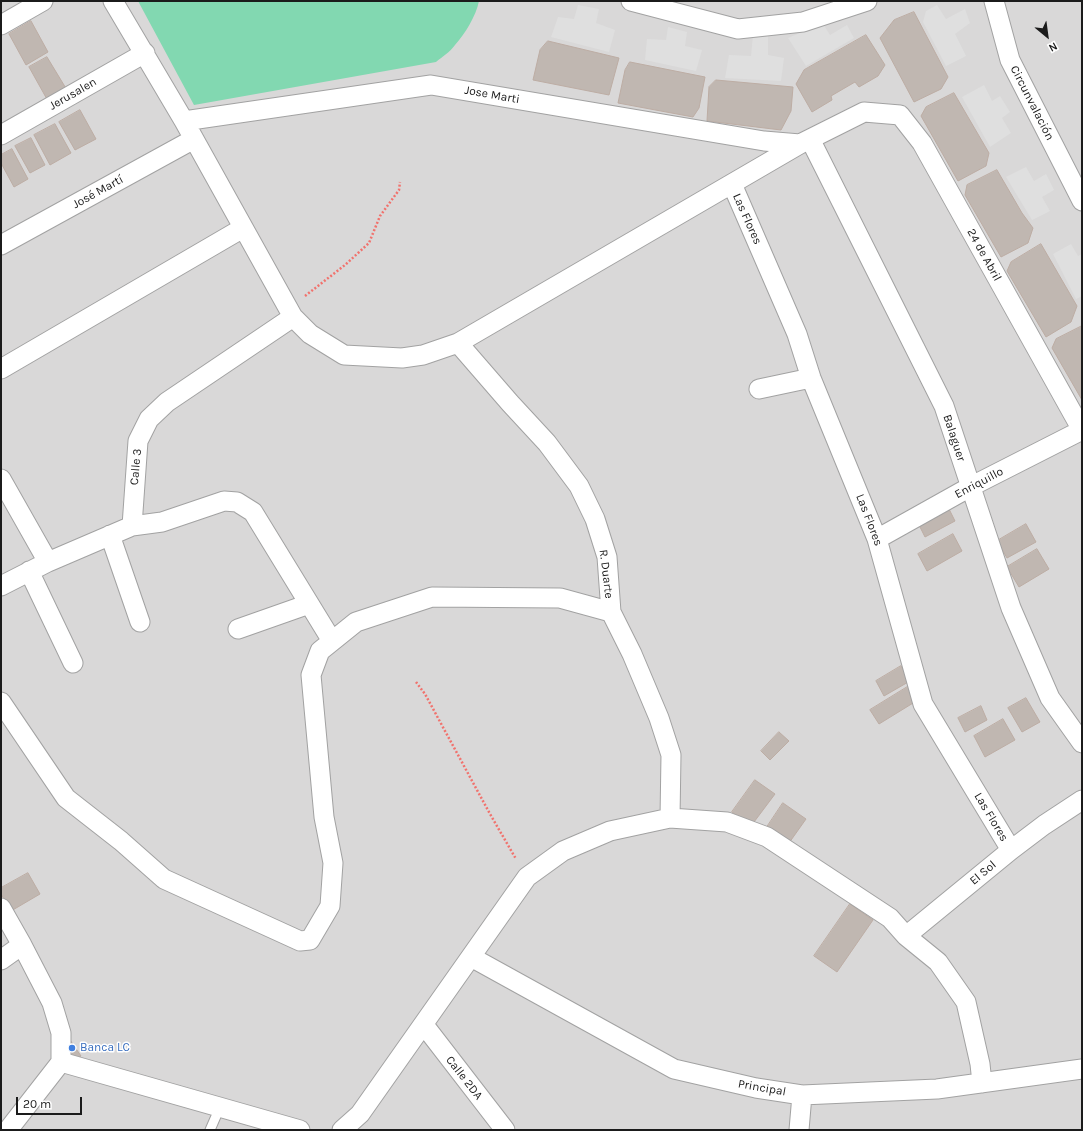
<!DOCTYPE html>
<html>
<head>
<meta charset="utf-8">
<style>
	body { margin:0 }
	#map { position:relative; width:1083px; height:1131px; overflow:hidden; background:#ece8e1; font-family:Karla,sans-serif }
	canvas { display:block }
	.frame { position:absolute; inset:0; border:2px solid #1b1b1b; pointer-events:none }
	.north { position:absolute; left:1027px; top:16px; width:40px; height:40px; -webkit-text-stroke:3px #fff; paint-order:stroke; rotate:151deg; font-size:11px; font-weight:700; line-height:16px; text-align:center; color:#1b1b1b }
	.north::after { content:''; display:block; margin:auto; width:14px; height:18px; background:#1b1b1b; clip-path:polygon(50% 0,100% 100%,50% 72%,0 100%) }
	.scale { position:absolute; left:16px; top:1097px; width:66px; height:18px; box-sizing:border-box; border:2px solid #1b1b1b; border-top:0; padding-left:5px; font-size:12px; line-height:14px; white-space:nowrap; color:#1b1b1b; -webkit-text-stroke:3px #fff; paint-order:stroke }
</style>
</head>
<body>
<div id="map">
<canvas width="1083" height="1131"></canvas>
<div class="frame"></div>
<div class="north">N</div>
<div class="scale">20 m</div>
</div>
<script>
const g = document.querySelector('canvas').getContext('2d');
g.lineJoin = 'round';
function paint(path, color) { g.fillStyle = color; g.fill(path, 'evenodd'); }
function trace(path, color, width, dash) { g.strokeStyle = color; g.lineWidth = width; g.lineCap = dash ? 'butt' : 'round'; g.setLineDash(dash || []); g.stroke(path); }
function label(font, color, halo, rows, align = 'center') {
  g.font = font + ' Karla,sans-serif'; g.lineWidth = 3; g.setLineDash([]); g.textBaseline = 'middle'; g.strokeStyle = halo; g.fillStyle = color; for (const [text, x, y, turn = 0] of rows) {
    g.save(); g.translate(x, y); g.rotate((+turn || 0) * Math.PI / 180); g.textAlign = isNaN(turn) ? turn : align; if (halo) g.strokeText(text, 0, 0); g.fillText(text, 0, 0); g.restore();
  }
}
paint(new Path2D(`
	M1,1H1082V1130H1Z`), '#d9d8d8');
paint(new Path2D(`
	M138,1H479C476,16 465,34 455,45C450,52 442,57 436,62L194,105Z`), '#82d8b1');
paint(new Path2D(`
	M578,5L599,9L596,23L615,30L609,52L551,37L558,17L574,19Z
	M937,5L946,19L965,9L970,23L955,34L966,56L946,66L923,22L926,11Z
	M820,19L830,35L847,25L854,38L806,66L788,38L802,32Z
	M668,27L687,32L685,46L702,50L696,71L645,60L647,39L666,40Z
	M768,33V55L784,58L781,81L725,78L729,55L751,56L753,35Z
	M984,85L992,101L1000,96L1010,112L1002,118L1011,133L990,147L962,97Z
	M1026,167L1034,181L1046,174L1054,190L1042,197L1050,211L1032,220L1006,177Z
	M1071,244L1078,256L1082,254V296L1076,299L1053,254Z`), '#dfdfdf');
const building = new Path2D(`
	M914,12L948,77L941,89L914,102L880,38L894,20Z
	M31,21L48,52L26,65L9,34Z
	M866,35L885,65L878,76L859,87L855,82L831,96L832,100L812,112L796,84L804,70Z
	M548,41L619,58L609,95L533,80L540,50Z
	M47,57L67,90L48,101L29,67Z
	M630,62L705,77L699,108L693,117L618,103L625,70Z
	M716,80L793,87L791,111L781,130L707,121L709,87Z
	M954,93L989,153L986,166L958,181L921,116L926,107Z
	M80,110L96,139L75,150L59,122Z
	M55,124L71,153L50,165L34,135Z
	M31,138L45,165L30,173L15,146Z
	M12,149L28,179L14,187L1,163V155Z
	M997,170L1022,213L1033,228L1028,243L1001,257L965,195L967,185Z
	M1041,244L1077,306L1071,322L1046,337L1007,271L1011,262Z
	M1082,326V400L1052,348L1056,339Z
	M947,505L955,521L925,537L917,521Z
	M1026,524L1036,542L1007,558L997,541Z
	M953,534L962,551L927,571L918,554Z
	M1037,549L1049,569L1019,587L1007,567Z
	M901,666L910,681L884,696L876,681Z
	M909,686L918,700L879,724L870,710Z
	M1026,698L1040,722L1022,732L1008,708Z
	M981,706L987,720L965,732L958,718Z
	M1003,719L1015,740L985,757L974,736Z
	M779,732L789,741L770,760L761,751Z
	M755,780L775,794L751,826L732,812Z
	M783,803L806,819L789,843L767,827Z
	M28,873L40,894L11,911L1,894V888Z
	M850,904L873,920L837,972L814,956Z
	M68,1037L81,1056L76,1059L63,1040Z`);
paint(building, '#c0b7b1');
trace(building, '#bdada4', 1);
const lane = new Path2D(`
	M210,1130L220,1107`);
const street = new Path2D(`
	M113,1L184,121L293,317L310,334L344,355L402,358L423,355L458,343L800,144L864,112L900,115L922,143L1082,430
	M631,1L738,29L803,22L867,1
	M994,1L1010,60L1082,201
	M1,25L43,1
	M184,121L431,85L764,141L800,144
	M1,135L145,53
	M810,139L944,406L1011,608L1050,698L1082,743
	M732,184L797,334L811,378L877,539L923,704L1011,850
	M1,245L194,139
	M458,343L510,403L547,443L579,486L595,519L607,557L611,612L632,654L659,718L671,755L670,818
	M1,369L243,228
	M759,389L811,378
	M1,479L48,562
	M132,526L162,522L224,501L237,502L253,512L332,641
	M110,535L140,622
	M877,539L970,487L1082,430
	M29,571L73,663
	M1,586L48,562L132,526L138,441L149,419L167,402L293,317
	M238,629L309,604
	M1,702L66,798L121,841L164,879L300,941L310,940L330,906L333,863L324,817L311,675L320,651L356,622L432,597L560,598L611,612
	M1,908L22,945L52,1003L61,1033V1062
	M906,936L1011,850L1044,825L1082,800
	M471,957L674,1069L756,1088L802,1095L937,1089L1082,1069
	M1,960L22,945
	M424,1025L505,1130
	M61,1062L300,1130
	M8,1130L61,1062
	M342,1130L360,1114L527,877L563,851L610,831L670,818L727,822L767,837L890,918L906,936L938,962L966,1002L980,1064L982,1083
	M799,1130L802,1095`);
trace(lane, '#a2a2a2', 11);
trace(street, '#a2a2a2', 21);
trace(new Path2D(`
	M305,296L345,265L369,243L380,216L399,190L400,182
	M416,682L425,694L490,814L516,859`), '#f1726d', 2.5, [2, 2]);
trace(lane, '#fff', 9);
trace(street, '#fff', 19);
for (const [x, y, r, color] of [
	[72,1048,4,"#3f7fe0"]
]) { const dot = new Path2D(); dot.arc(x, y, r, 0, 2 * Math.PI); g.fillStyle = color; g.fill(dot); trace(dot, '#fff', 1.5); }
label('12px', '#1b1b1b', '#fff', [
	["Jerusalen",73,94,-30],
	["Jose Marti",492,95,10],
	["Circunvalación",1032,103,63],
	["José Martí",98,192,-29],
	["Las Flores",747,219,66],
	["24 de Abril",984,255,61],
	["Balaguer",954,438,72],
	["Calle 3",136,467,-85],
	["Enriquillo",979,483,-28],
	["Las Flores",869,520,69],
	["R. Duarte",606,574,83],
	["Las Flores",991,817,59],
	["El Sol",983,873,-40],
	["Calle 2DA",464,1078,52],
	["Principal",762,1088,10]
]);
label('12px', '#366cbe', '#fff', [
	["Banca LC",80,1048]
], 'left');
</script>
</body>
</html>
